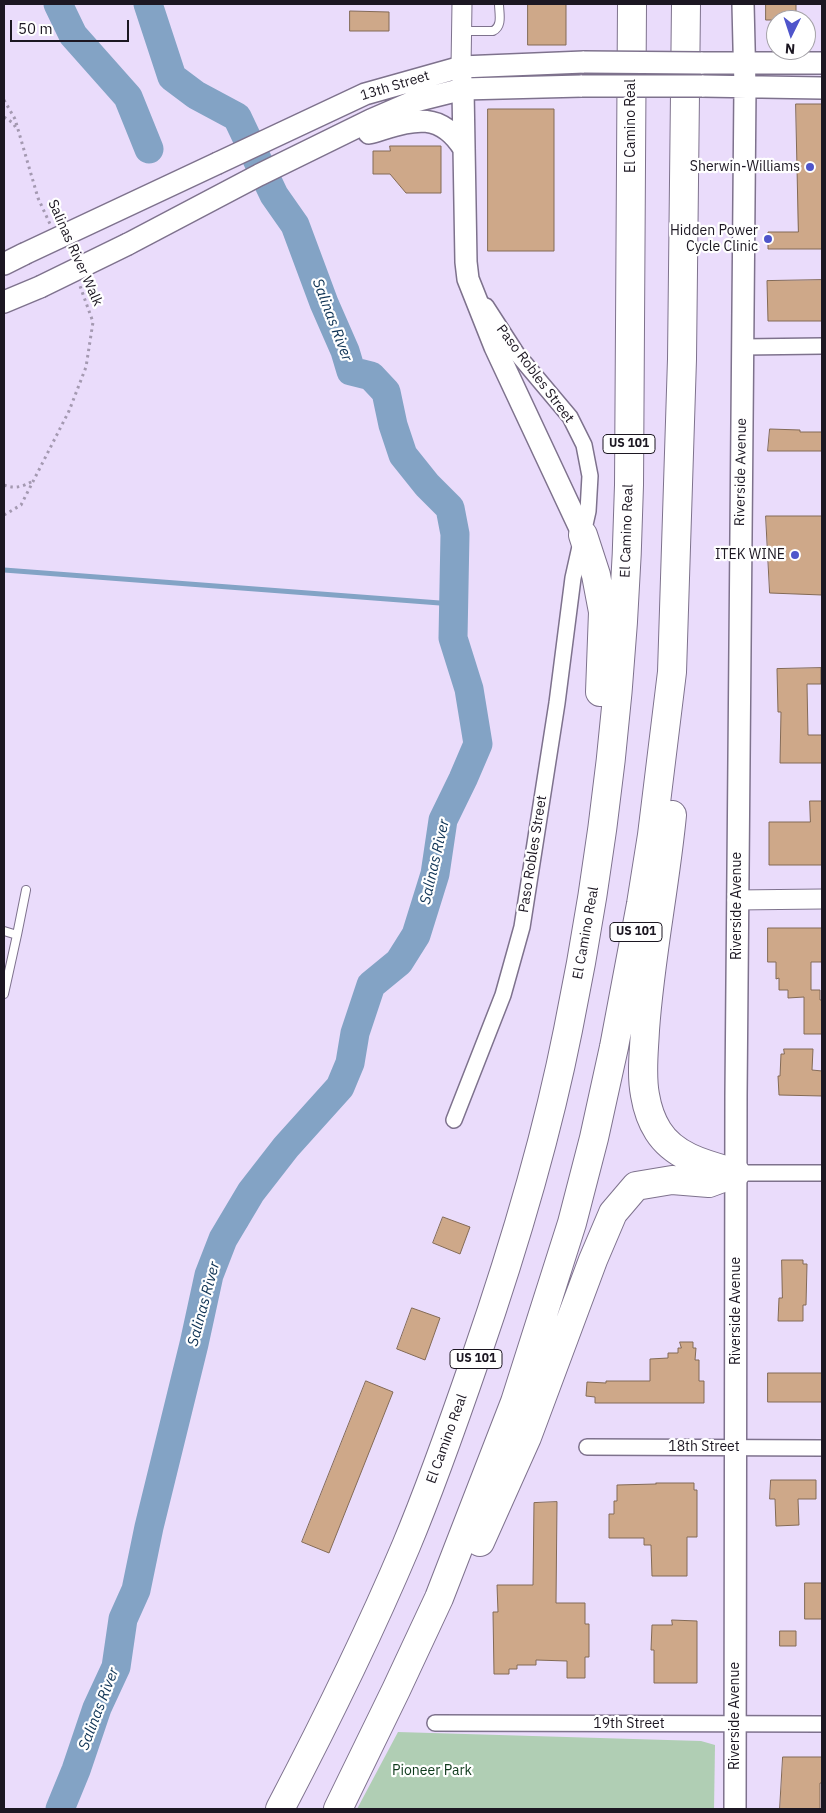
<!DOCTYPE html>
<html>
<head>
<meta charset="utf-8">
<style>
	body { margin:0 }
	#map { position:relative; width:826px; height:1813px; overflow:hidden; background:#eadcfb; font-family:"IBM Plex Sans",sans-serif }
	canvas { display:block }
	.frame { position:absolute; inset:0; border:5px solid #1c1722; pointer-events:none }
	.north { position:absolute; left:766px; top:10px; width:50px; height:50px; box-sizing:border-box; background:#fff; border:1px solid #a4a2a7; border-radius:50%; rotate:184deg; font-size:14px; font-weight:700; line-height:20px; text-align:center; color:#1c1722 }
	.north::after { content:''; display:block; margin:auto; width:18px; height:22px; background:#4f55cb; clip-path:polygon(50% 0,100% 100%,50% 72%,0 100%) }
	.scale { position:absolute; left:10px; top:20px; width:119px; height:22px; box-sizing:border-box; border:2px solid #1c1722; border-top:0; padding-left:6px; font-size:15px; line-height:18px; white-space:nowrap; color:#1c1722; -webkit-text-stroke:4px #fff; paint-order:stroke }
</style>
</head>
<body>
<div id="map">
<canvas width="826" height="1813"></canvas>
<div class="frame"></div>
<div class="north">N</div>
<div class="scale">50 m</div>
</div>
<script>
const g = document.querySelector('canvas').getContext('2d');
g.lineJoin = 'round';
function paint(path, color) { g.fillStyle = color; g.fill(path, 'evenodd'); }
function trace(path, color, width, dash) { g.strokeStyle = color; g.lineWidth = width; g.lineCap = dash ? 'butt' : 'round'; g.setLineDash(dash || []); g.stroke(path); }
function label(font, color, halo, rows, align = 'center') {
  g.font = font + ' "IBM Plex Sans",sans-serif'; g.lineWidth = 4.5; g.setLineDash([]); g.textBaseline = 'middle'; g.strokeStyle = halo; g.fillStyle = color; for (const [text, x, y, turn = 0] of rows) {
    g.save(); g.translate(x, y); g.rotate((+turn || 0) * Math.PI / 180); g.textAlign = isNaN(turn) ? turn : align; if (halo) g.strokeText(text, 0, 0); g.fillText(text, 0, 0); g.restore();
  }
}
paint(new Path2D(`
	M398,1732L701,1741L715,1745L714,1809H357Z`), '#b0ceb4');
paint(new Path2D(`
	M251,1192L248,1225L214,1273L200,1277L199,1266L222,1219Z`), '#83a3c5');
trace(new Path2D(`
	M4,570L453,604`), '#83a3c5', 5);
trace(new Path2D(`
	M58,4L73,35L128,97L149,149
	M60,1809L76,1770L97,1708L116,1667L123,1619L136,1590L149,1527L194,1344L209,1275L223,1239L251,1192L286,1147L340,1087L350,1063L355,1033L371,985L399,962L416,935L435,874L443,820L463,779L478,744L469,689L453,638L455,534L450,508L427,485L403,455L393,425L386,392L371,376L351,371L345,351L324,303L295,225L274,195L237,117L196,95L172,77L148,4`), '#83a3c5', 29);
const building = new Path2D(`
	M528,4H566V45H528Z
	M766,4H796V20H766Z
	M350,11L389,12V31H350Z
	M796,104H822V249H768V232H798Z
	M488,109H554V251H488Z
	M390,146H441V193H406L390,174H373V151H390Z
	M822,280V321H768L767,281Z
	M770,429L800,430V432H822V451H768Z
	M766,516H822V595L770,593Z
	M821,668V684H807L808,735H822V763H780L781,712H778L777,669Z
	M810,801H822V865H769V822H810Z
	M768,928H822V962H811V990H820V1000H822V1034H804V997L788,998V990H779V978L776,979V962H768Z
	M784,1049H813L812,1070L822,1071V1096L779,1095L778,1076H780L781,1054H784Z
	M443,1217L470,1227L460,1254L433,1243Z
	M782,1260H803V1264H807L806,1305H803V1321H778L779,1298H782Z
	M412,1308L440,1318L425,1360L397,1349Z
	M680,1342H693V1348H696L695,1360H699V1381H704V1403H595V1397L586,1396L587,1382L606,1383V1381H650V1359L668,1358V1353H678V1348H681Z
	M768,1373H822V1402H768Z
	M366,1381L393,1392L329,1553L302,1542Z
	M771,1480H816V1499H798L799,1525L776,1526L775,1499H770Z
	M656,1483H694V1490H697V1537H687V1576H652L651,1545H644V1538H609V1514H614V1501H617V1485L656,1484Z
	M557,1502L556,1603H585V1624H589V1657H585V1678H567V1661L536,1660V1665H517V1669H509V1674H494L493,1612H498L497,1585H533L534,1503Z
	M805,1583H822V1619H805Z
	M672,1620L697,1621V1683H654V1650H651L652,1625H672Z
	M780,1631H796V1646H780Z
	M783,1757H822V1783H820V1809H780Z`);
paint(building, '#cea889');
trace(building, '#836a56', 1);
const service = new Path2D(`
	M462,31H493C503,26 499,13 499,4
	M4,931L17,935L4,994
	M17,935L26,890`);
const minor = new Path2D(`
	M743,347L822,346
	M454,1120L503,995L522,927L557,703L573,578L588,511L590,476L584,445L570,417L517,354L486,306
	M736,1173H822
	M587,1447L822,1448
	M435,1723L822,1724`);
const tertiary = new Path2D(`
	M462,4L461,67L462,80
	M737,900L822,899`);
const secondary = new Path2D(`
	M701,63H822
	M702,86L822,88
	M463,89L466,262L468,279L495,347L583,535
	M369,133C408,122 438,107 464,149
	M218,163L365,94L461,67L584,62
	M128,244L259,175L371,120L415,101L463,89L582,86
	M4,264L24,254
	M4,302L40,287
	M735,1809L736,1095L745,87L743,4`);
const motorway = new Path2D(`
	M583,535L596,575L603,612L600,692
	M672,815C665,887 650,958 645,1030C644,1052 641,1074 645,1095C647,1107 651,1120 658,1131C675,1158 708,1165 736,1173
	M480,1542L527,1437L593,1260L613,1213L636,1186L672,1180L709,1183L736,1173
	M280,1809C325,1723 368,1636 406,1546C432,1484 454,1421 476,1357C513,1250 546,1141 568,1030C605,850 625,668 629,485L632,4
	M338,1809L396,1690L439,1598L515,1402L572,1223L594,1138L614,1047L641,904L652,835L672,672L682,359L686,4`);
trace(service, '#7e728d', 10);
trace(minor, '#7e728d', 18);
trace(tertiary, '#7e728d', 21);
trace(secondary, '#7e728d', 24);
trace(motorway, '#7e728d', 30);
trace(new Path2D(`
	M4,100L15,119L38,198L50,224
	M4,117L13,123L16,128
	M4,485C15,489 22,487 33,481
	M4,515L21,505L69,411L86,367L93,322L80,286`), '#a499b1', 3, [2.5, 4]);
trace(service, '#fff', 8);
trace(minor, '#fff', 15);
trace(tertiary, '#fff', 19);
trace(secondary, '#fff', 21);
trace(motorway, '#fff', 28);
const secondaryBridge = new Path2D(`
	M584,62L701,63
	M582,86H702
	M24,254L218,163
	M40,287L128,244`);
trace(secondaryBridge, '#7e728d', 24, []);
trace(secondaryBridge, '#fff', 21);
for (const [x, y, r, color] of [
	[810,167,5,"#4f55cb"],
	[768,239,5,"#4f55cb"],
	[795,555,5,"#4f55cb"]
]) { const dot = new Path2D(); dot.arc(x, y, r, 0, 2 * Math.PI); g.fillStyle = color; g.fill(dot); trace(dot, '#fff', 2); }
for (const [x, y, w] of [
	[629,444,52],
	[636,932,52],
	[476,1359,52]
]) { const box = new Path2D(); box.roundRect(x - w / 2, y - 9.5, w, 19, 4); g.fillStyle = '#fff'; g.fill(box); trace(box, '#1c1722', 1); }
label('bold 12px', '#1c1722', null, [
	["US 101",629,444],
	["US 101",636,932],
	["US 101",476,1359]
]);
label('14px', '#1c1722', '#fff', [
	["13th Street",395,86,-17],
	["El Camino Real",631,126,-90],
	["Salinas River Walk",75,253,66],
	["Paso Robles Street",535,374,53],
	["Riverside Avenue",741,472,-89],
	["El Camino Real",627,531,-88],
	["Paso Robles Street",533,854,-81],
	["Riverside Avenue",737,906,-90],
	["El Camino Real",586,933,-80],
	["Riverside Avenue",736,1311,-90],
	["El Camino Real",447,1439,-70],
	["18th Street",704,1447],
	["Riverside Avenue",735,1716,-90],
	["19th Street",629,1724]
]);
label('14px', '#1c1722', '#fff', [
	["Sherwin-Williams",800,167],
	["Hidden Power",758,231],
	["Cycle Clinic",758,247],
	["ITEK WINE",785,555]
], 'right');
label('14px', '#0e3a1b', '#fff', [
	["Pioneer Park",432,1771]
]);
label('italic 15px', '#0d3254', '#fff', [
	["Salinas River",332,320,69],
	["Salinas River",435,862,-77],
	["Salinas River",204,1304,-75],
	["Salinas River",99,1709,-69]
]);
</script>
</body>
</html>
